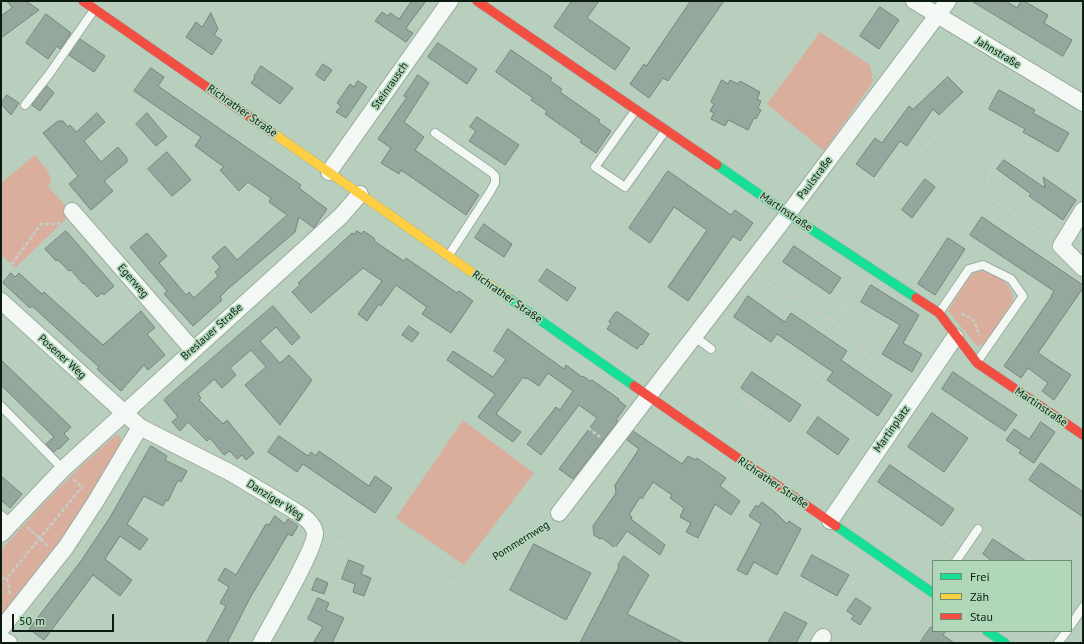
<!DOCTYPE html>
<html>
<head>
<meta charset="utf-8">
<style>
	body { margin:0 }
	#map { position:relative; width:1084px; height:644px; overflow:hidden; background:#b9cfbe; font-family:"PT Sans",sans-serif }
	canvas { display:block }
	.frame { position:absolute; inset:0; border:2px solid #0d1c11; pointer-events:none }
	.legend { position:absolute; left:932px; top:560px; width:140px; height:72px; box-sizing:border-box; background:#b1d7b9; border:1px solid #6f8c76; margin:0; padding:5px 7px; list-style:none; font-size:12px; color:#0d1c11 }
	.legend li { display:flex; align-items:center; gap:8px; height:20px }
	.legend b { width:20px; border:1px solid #6f8c76 }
	.scale { position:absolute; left:12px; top:614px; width:102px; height:18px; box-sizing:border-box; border:2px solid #0d1c11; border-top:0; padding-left:5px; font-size:12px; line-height:14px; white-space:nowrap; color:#0d1c11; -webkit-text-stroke:3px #b1d7b9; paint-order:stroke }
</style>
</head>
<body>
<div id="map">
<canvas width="1084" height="644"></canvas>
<div class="frame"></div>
<ul class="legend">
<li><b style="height:5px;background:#16e098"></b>Frei</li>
<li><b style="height:5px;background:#ffcf43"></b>Zäh</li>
<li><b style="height:5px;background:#f24e42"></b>Stau</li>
</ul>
<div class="scale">50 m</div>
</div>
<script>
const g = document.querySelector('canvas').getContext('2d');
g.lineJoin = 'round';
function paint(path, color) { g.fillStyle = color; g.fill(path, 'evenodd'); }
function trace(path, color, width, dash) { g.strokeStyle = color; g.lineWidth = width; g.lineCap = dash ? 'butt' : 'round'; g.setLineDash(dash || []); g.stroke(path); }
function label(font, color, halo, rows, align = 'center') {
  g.font = font + ' "PT Sans",sans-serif'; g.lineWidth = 3.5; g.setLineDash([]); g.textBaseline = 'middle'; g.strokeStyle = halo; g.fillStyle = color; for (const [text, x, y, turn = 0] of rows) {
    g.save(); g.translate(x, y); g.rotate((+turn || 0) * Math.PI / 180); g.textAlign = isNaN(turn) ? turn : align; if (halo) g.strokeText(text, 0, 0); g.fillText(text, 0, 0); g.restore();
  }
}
paint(new Path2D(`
	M820,32L870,65L873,82L824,151L767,104Z
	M35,155L48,171L51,182L48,186L68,209V217L15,268L1,255V183Z
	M983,271C998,276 1013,283 1013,301L985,343L977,346L948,311L967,280L975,272Z
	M463,420L534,473L464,565L396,518Z
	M116,435H119L121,438V441L107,469L59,548L1,619V550C37,510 75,470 116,435Z`), '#daae9c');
const building = new Path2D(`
	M7,1H26L39,10L1,38V16L12,8Z
	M412,1H426L408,25L406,29L413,33L406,42L375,21L382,12L388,16L390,13L399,19Z
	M572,1H599L587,18L630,48L615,70L554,27Z
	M691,1H724L668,81L663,78L649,98L630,84L644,64L646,66Z
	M972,1H1006L1017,8L1021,1H1024L1048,15L1044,23L1072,40L1063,56Z
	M880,7L899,20L879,49L860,36Z
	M211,13L218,29L214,35L222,40L212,55L186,37L196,22L202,27Z
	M46,14L71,33L60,49L57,46L48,59L26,43Z
	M80,39L105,56L94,72L69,55Z
	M438,43L477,69L467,84L428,57Z
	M511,50L552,78L550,81L562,89L560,92L600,120L598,122L611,131L596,153L580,142L582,140L545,114L547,111L531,100L533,98L496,72Z
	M323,64L332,70L324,81L316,75Z
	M261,66L293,88L280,104L251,83L255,78L254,77Z
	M151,68L164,77L158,86L301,185L299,188L327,209L314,228L299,217L295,232L229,288L220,297L222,300L193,326L164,294L167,291L130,247L147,233L167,256L159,263L186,295L189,292L194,298L218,276L215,272L220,267L212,257L219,251L225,246L237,260L287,215L269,202L271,198L248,182L239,191L220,170L224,167L195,146L201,137L134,91Z
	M418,75L429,83L404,122L424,137L415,150L479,195L466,215L401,170L399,174L381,163L391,148L378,139L407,97L404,96Z
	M948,77L963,92L939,115L933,109L907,146L900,141L874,177L856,164L875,138L882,143L909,106L913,109Z
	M722,80L728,84L730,80L738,84L740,81L760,92L757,99L761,101L758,108L761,110L756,119L754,118L748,130L728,120L725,126L711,119L714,113L710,111L714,104L711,102Z
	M358,81L367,87L346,118L336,112L341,106L337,103L350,84L354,87Z
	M47,86L54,93L40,111L32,105Z
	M999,90L1035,110L1033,113L1069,133L1058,152L1023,132L1025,129L989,109Z
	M7,95L19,103L11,115L1,104Z
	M97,113L105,122L84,141L101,162L118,147L127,158V162L104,181L113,191L91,210L69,184L78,176L43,133L58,121H63L68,127L70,125L76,132Z
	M147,113L167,137L156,146L136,124Z
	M477,117L519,145L505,165L469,141L476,131L470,127Z
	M167,152L191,180L172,196L148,169Z
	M1004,160L1045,188L1043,177L1076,200L1063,220L1029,196L1031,194L997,169Z
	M668,171L731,215L735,210L753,223L740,241L733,236L688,301L668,287L707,230L674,207L650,243L629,228Z
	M925,179L935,187L912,218L902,210Z
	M982,217L1083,285V288L1038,353L1071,375L1054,400L1042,391L1048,383L1028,368L1021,378L1004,366L1052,296H1051L1054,291L970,235Z
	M484,224L512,244L504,257L475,238Z
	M66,231L114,286L104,295L102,293L97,297L84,283L83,284L71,270L69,271L58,260L56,261L45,249Z
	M357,231L362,234L364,231L375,239L374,241L404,261L406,258L457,293L459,291L473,301L451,333L422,314L427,307L396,285L381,306L379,304L367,321L358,314L382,281L363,268L311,313L292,292L300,285L298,283L322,261L352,233L354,234Z
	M948,238L965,249L935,295L918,284Z
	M794,246L841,278L830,294L783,262Z
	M547,269L576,288L567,301L539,281Z
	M11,273L15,277L19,273L42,294L44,292L103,345L141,311L155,328L147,334L165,355L148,370L144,365L121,391L97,369L99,367L32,306L30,308L3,283Z
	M871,285L919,315L903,343L922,354L912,372L882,354L900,325L861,302Z
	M748,296L785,322L791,313L847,351L841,360L892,395L878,416L827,380L833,372L777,334L771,342L734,317Z
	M273,306L300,337L292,345L276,327L260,341L280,363L289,355L312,380L280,425L245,385L266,367L251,350L230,368L236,375L222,388L214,379L198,394L201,398L199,400L223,424L227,420L254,453L246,460L242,455L237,459L230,451L224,455L210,438L207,441L188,422L180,431L172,422L178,417L164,400Z
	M616,312H618L649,334L642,345L641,344L637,349L607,329L611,323L609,322Z
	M409,326L419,333L412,342L402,335Z
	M508,329L564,369L566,365L582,377L583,376L590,381L592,380L619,399L618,400L626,406L616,420L618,421L573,479L559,469L597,418L579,405L541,455L527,444L556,407L560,410L573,391L548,373L539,386L527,378L526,379L523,377L496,414L521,432L513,442L478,417L495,394L447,360L453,351L493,377L506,359L494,351Z
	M1,360L71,427L64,434L69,439L59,449L58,448L54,452L46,444L54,437L1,385Z
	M752,372L801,405L790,422L741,388Z
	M953,372L1017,415L1005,431L942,389Z
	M932,413L968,438L944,472L908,447Z
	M818,417L849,439L838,455L807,433Z
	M1041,422L1055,432L1034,463L1019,453L1021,450L1006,440L1014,429L1029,439Z
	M633,431L682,464L688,456L696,460L697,458L726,478L720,486L740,501L731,515L715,504L698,538L686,532L691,523L680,517L684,508L670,498L672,495L653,482L642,499L640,497L629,515L632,517L631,519L665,545L660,555L627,531L615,548L602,538L600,539L594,535L593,526L616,493L615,485L639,449L627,440Z
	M279,436L308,456L311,452L316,456L319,451L369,486L375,476L392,488L375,513L303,464L297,472L268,452Z
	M151,446L167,456L165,460L187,471L181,482L178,480L168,501L166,500L163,506L144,496L127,524L148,539L140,550L120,536L105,559L132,580L120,596L93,575L44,640L29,629L81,561L109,519Z
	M1041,463L1083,492V517L1029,480Z
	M890,465L954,509L942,526L878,482Z
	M1,476L22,494L10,508L1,500Z
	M762,502L775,512L787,524L789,521L801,529L777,575L754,562L747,575L737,570L761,524L749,516L756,505L758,507Z
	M275,516L285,524L288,519L298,526L292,536L288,534L250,598L227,643H206L226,606L220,603L229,587L218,580L225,568L236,575L266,524L269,525Z
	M993,539L1026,561H992L983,554Z
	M534,544L591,573L566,620L510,590Z
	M812,555L849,575L837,596L801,576Z
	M624,556L649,575L627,614L684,643H580L619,567L618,565Z
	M349,560L364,566L361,574L371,578L364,596L353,592L355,584L342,579Z
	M317,578L328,583L324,594L312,590Z
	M318,598L329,603L326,610L344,618L332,643H313L323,627L308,619Z
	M856,598L871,608L860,625L851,619L854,616L847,611Z
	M785,612L807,623L796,643H768Z
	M931,627L933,628V631H946L943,635L954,643H920Z`);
paint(building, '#96a89e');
trace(building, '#74867c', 1);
const lane = new Path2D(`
	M25,105L50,73L94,10
	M635,111L595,167L625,187L665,131
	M435,133L491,172L495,176V183L490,192L449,255
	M939,313L969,269L983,265L1011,279L1023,296L977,362
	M695,337L711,349
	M1,406L63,469
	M1,515L11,524
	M956,561L978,529
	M1071,625L1083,607
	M1058,643L1067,631`);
const street = new Path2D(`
	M914,1L1083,103
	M329,172L450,1
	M1083,210L1061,246L1083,268
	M72,211L193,350
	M1,301L140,427L231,473L295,511C303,516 314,523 315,533C316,548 270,626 261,643
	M559,513L788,214L948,1
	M830,521L955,337
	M1,534L63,469L341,216L360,194
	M1,629L66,547L96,501L140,427
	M1,639L9,643
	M819,643L823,637`);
const fast = new Path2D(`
	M717,165L788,214L916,298
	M507,297L634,386
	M836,526L933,593
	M987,631L1005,643`);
const slow = new Path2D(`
	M273,133L507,297`);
const jam = new Path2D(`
	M83,1L273,133
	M477,1L717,165
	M916,298L939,313L977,363L1083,435
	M634,386L836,526`);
trace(lane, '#9bac9f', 10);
trace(street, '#9bac9f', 18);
trace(fast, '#9bac9f', 10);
trace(slow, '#9bac9f', 10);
trace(jam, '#9bac9f', 10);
trace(new Path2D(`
	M963,114L1008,145L992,169L984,194L1049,238
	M882,189L894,173L963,114L999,87L1006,73
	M758,276L791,298L794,299L799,297L860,342L862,345L860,350L907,383
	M1,279L41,224H58L62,221
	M1030,289L1037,280
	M842,307L859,281
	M961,314C975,317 976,323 979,336
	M726,317L881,421
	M830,320L837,311L842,307L873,327L884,332L893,330
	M691,362L773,418C771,428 764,428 756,432C751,434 746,439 741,442
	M727,386L740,368L738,366
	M928,399L958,417L961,416L967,410L1003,436
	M732,434C732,424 744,411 750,402
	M544,457L575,418L600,437
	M889,459L953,502
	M73,479L83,488
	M870,485L955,544
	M1023,486L1083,527
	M569,521L610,551L625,542
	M27,527L48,546
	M329,538L454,584
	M972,556L980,561
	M1,578H7
	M10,594L7,578L82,487
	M829,626L862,565
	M131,643L154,609L185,558L224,486
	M423,643L454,584L460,578L550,524`), '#c6ccc6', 2.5, [4, 2]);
trace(lane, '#f4f8f5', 8);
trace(street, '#f4f8f5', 16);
trace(fast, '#16e098', 9);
trace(slow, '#ffcf43', 9);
trace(jam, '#f24e42', 9);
label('11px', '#0d1c11', '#b1d7b9', [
	["Jahnstraße",998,53,31],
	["Steinrausch",390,86,-55],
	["Richrather Straße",242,111,35],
	["Paulstraße",815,178,-53],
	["Martinstraße",786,212,34],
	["Egerweg",133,281,49],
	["Richrather Straße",507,297,35],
	["Breslauer Straße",212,332,-42],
	["Posener Weg",62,357,42],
	["Martinstraße",1041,407,34],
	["Martinplatz",892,429,-55],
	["Richrather Straße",773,483,34],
	["Danziger Weg",275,500,32],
	["Pommernweg",521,541,-32]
]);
</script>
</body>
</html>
